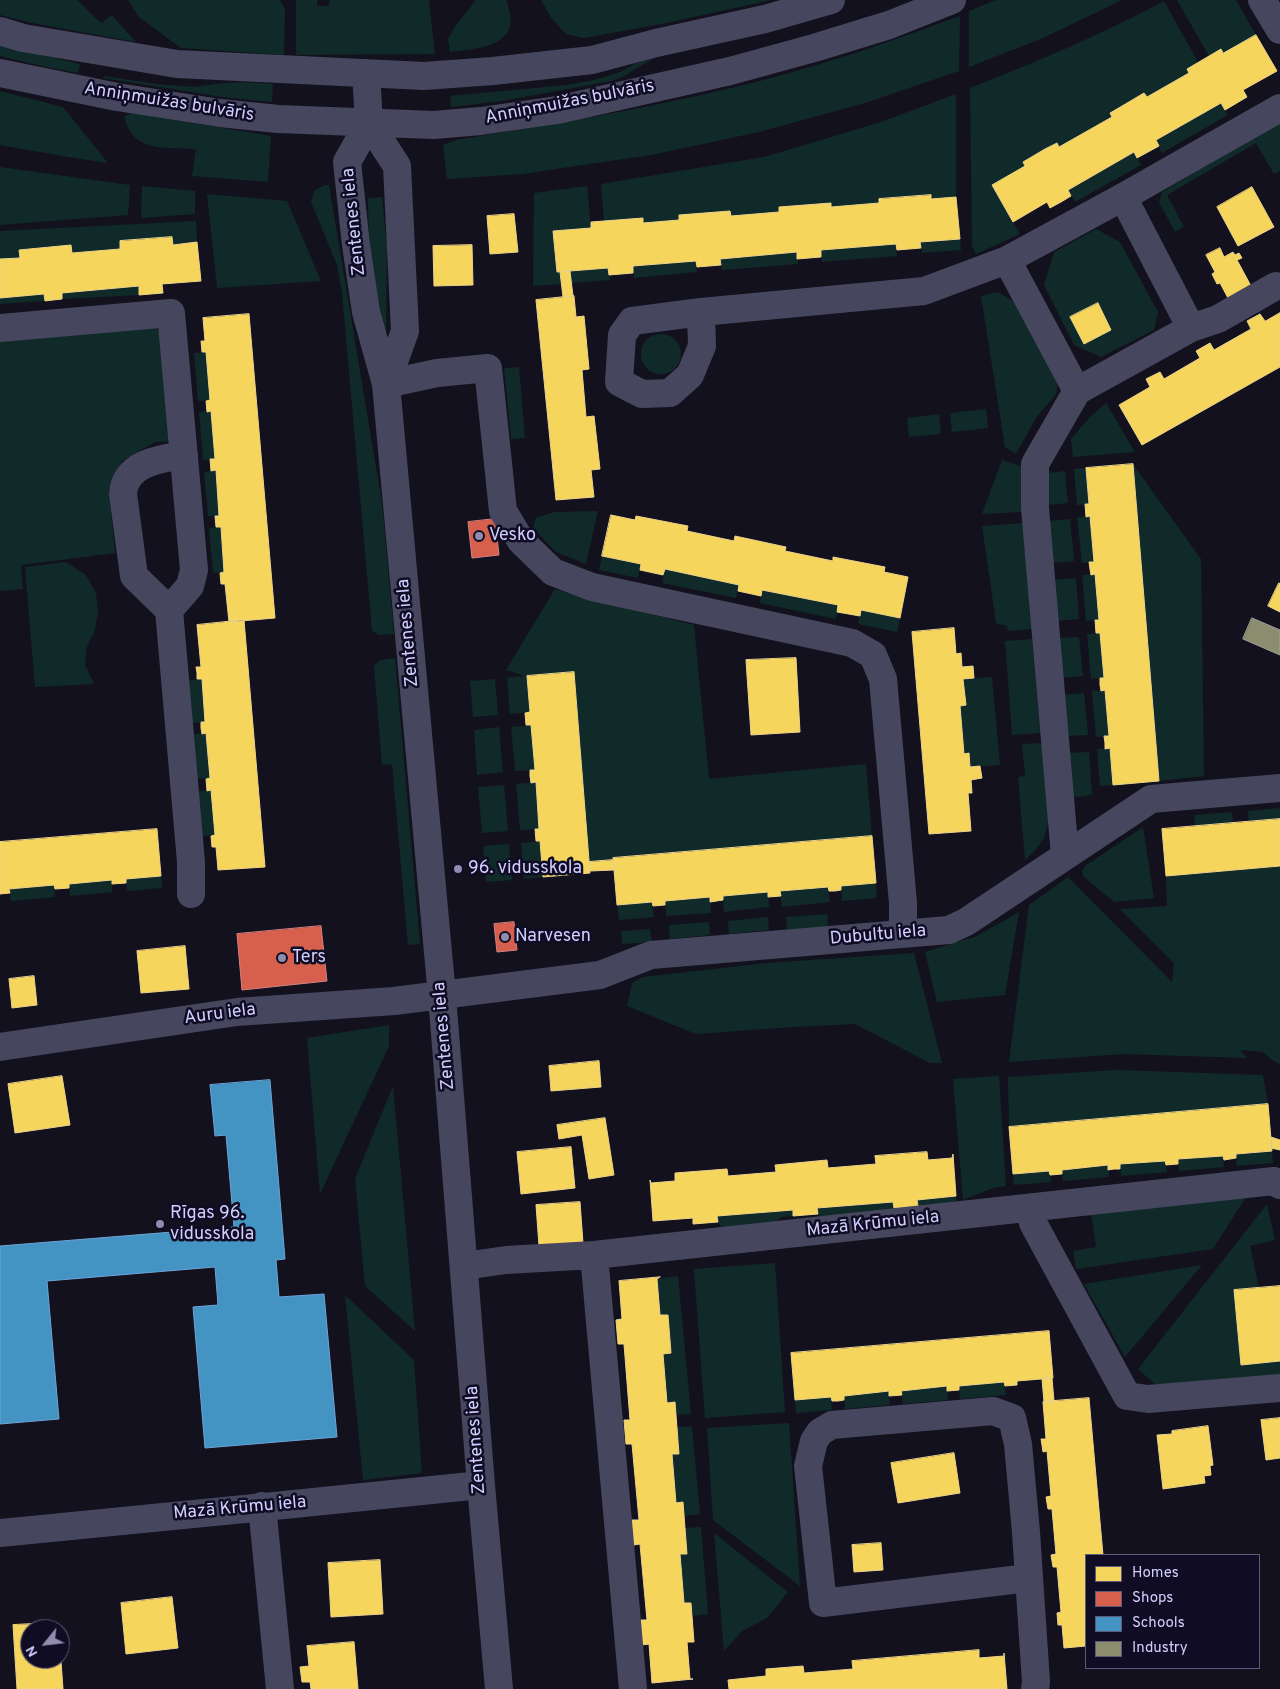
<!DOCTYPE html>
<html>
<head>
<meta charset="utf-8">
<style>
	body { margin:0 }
	#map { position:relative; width:1280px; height:1689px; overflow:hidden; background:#13111e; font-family:Overpass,sans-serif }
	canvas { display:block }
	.legend { position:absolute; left:1085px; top:1554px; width:175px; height:115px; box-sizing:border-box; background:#0f0c23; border:1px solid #5d5a7b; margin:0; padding:6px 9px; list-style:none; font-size:15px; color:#d2ceff }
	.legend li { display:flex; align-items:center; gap:10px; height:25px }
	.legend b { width:25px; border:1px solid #5d5a7b }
	.north { position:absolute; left:20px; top:1619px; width:50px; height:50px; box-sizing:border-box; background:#0f0c23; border:1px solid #5d5a7b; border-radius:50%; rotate:241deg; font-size:14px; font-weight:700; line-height:20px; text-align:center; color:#d2ceff }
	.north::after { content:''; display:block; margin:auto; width:18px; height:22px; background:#8f8cb0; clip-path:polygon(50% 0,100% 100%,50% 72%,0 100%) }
</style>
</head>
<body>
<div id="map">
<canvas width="1280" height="1689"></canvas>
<ul class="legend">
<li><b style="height:14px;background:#f6d55c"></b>Homes</li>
<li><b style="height:14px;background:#d6604d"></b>Shops</li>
<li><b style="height:14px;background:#4393c3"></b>Schools</li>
<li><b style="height:14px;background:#8c8c6e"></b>Industry</li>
</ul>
<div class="north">N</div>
</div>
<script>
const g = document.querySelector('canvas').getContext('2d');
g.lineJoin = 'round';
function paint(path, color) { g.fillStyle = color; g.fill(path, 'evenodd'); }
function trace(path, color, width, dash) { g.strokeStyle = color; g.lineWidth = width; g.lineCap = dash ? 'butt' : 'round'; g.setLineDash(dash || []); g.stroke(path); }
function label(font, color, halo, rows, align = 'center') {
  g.font = font + ' Overpass,sans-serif'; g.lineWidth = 5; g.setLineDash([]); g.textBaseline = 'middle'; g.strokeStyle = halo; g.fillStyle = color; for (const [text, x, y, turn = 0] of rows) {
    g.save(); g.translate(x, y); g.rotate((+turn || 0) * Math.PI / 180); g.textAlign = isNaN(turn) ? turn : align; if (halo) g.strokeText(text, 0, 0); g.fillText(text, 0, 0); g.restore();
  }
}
paint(new Path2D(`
	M0,0H77L101,23L112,15L136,42L32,23L0,15Z
	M128,0H280L285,9L284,55L181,48L139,17Z
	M296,0H317V6H328L330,0H429L435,54L296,55Z
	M476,0H506C525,46 482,48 450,52L448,39L456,25Z
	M541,0H771L667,23L584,38L566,34L552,19Z
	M996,0H1122L1043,38L969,67V11Z
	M1177,0H1236L1256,35L1223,53L1221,50L1209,56Z
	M1164,1L1198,62L1187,69L1189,73L1147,97L1144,93L1110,112L1112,117L1059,147L1057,143L1023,162L1025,166L992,185L1020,234L976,254L972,246L970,88C1036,62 1101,35 1164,1Z
	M960,16L959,71L865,103L759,132L651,155L522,174L447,179L443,145L456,140C577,120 702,100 820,64C867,50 913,33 960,16Z
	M0,45L80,64L78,73L46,67L0,56Z
	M656,57L622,77L611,81L502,101L451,107L450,96L566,85L594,80L618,73L646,58Z
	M104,76L156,84L194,87L215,84L240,82L273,84L272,102L222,97L103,78Z
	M0,91L63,107L108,163L68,157L0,145Z
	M956,94V197L931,199L930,195L879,198V203L831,207V204L779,212L731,216L730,211L679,215V220L643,223V218L604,221L601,184L764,157L878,123Z
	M1221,103L1228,115L1162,153L1156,140Z
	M132,113L271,136L268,182L192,176L196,149C165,147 133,153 124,117Z
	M1280,122V171L1274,174L1256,143L1167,195L1184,227L1175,232L1159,202L1162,192Z
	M1134,152L1141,165L1075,202L1068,190Z
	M0,167L130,185L128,215L0,225Z
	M324,185H329L382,503L394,634L379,635L372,631L342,293L337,265L311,202L314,191Z
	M142,186L195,191V214L141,218Z
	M587,186L591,228L554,231L557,272H560L561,284L533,286L534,193Z
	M207,194L287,201L321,281L217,288Z
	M382,197L387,247L386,347L369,248L368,198Z
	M196,221L197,242L173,245L172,237L120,241V249L72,253L71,245L20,250V258L0,259V231Z
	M1096,229L1120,242L1158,312L1154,330L1101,357L1074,345L1044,285L1054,252Z
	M960,239L961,250L922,253L920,242Z
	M896,244L897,256L822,262L821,250Z
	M797,252L798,264L722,270L720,259Z
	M696,261L697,272L634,278L633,266Z
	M608,268L610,280L571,283L570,271Z
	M139,286V295L62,299V293Z
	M998,292L1013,301L1058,381L1056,394L1036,418L1016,454L1005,447L981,296Z
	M44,294L45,301L0,304V298Z
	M153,325L167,338L175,441L155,442L122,461L109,490L115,553L21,565L23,589L0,591V339Z
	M641 354a20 20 0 1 1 40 0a20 20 0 1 1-40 0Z
	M206,352L210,400L198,401L194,353Z
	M519,367L525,438L511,439L504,368Z
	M1106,403L1135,452L1073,457L1071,439L1090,417Z
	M986,409L988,428L952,432L950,413Z
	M211,411L215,459L203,460L199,412Z
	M939,414L941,434L909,437L907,418Z
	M1002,460L1021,466L1022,512L982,514Z
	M1133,464L1201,559L1204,776L1159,781Z
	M1086,468L1089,504L1077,505L1074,469Z
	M216,470L219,516H208L204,472Z
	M1065,471L1068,503L1048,505L1047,473Z
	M598,511L586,564L556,552L533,528L536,518L554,512Z
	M1090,516L1094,562L1082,563L1077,517Z
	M1070,519L1074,561L1053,563L1049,521Z
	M1023,523L1033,629L1008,631L1007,626L996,623L982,526Z
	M221,527L224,572L213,573L209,528Z
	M602,556L641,564L638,578L599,570Z
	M66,562L86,575L96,593L98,612L95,630L87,647L85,665L94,684L35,687L25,567Z
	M665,569L739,585L736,598L662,583Z
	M1095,574L1099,620L1086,621L1082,575Z
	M1076,578L1079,619L1057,621L1054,580Z
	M555,589L694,625L709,779L866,764L872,836L614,858L613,860L589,862L574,672L527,676L530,712L510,714L507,678L525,676L506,670Z
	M762,590L838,605L836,619L760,603Z
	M861,610L900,618L897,632L858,624Z
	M1100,633L1104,678L1091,679L1087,634Z
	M1079,637L1083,676L1062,678L1059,638Z
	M1032,639L1040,733L1012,735L1005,641Z
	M395,658L420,944L408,945L392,764L382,765L374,666L380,660Z
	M992,677L1000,765L970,767L969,754H964L960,706L965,705L963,679Z
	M202,679L205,722L192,723L189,680Z
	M495,679L498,715L473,717L470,681Z
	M1105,690L1109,736L1096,737L1092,691Z
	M1084,693L1088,735L1067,736L1063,695Z
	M531,725L535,770L515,771L511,727Z
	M499,727L503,772L477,775L474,730Z
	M206,733L210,778L197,779L193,734Z
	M1042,743C1045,766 1053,807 1047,828C1044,842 1035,851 1025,860L1018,777L1025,776L1022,744Z
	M1110,748L1113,785L1100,786L1097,749Z
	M1089,752L1092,795L1076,797L1072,793L1068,753Z
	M536,782L539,829L520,830L516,784Z
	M504,785L508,831L482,833L478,787Z
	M211,790L215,835L202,836L198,791Z
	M1280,808V819L1249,821L1248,811Z
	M1232,812L1233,823L1195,826L1194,815Z
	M1143,827L1154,898L1114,902L1083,876L1082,871L1085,866Z
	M540,841L543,877L524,879L521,843Z
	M509,844L512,880L486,882L483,846Z
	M1280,866V1064L1272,1060L1263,1052L1240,1050L1247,1058L1124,1054L1009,1062L1029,905L1068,877L1172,982L1174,963L1120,909L1167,906L1166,876Z
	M161,876L162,888L127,891L126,879Z
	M112,880V892L70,896L69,884Z
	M876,883L877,898L842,901L841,886Z
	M54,885L55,897L11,901L9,889Z
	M828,887L830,902L782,907L780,891Z
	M768,892L769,907L724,912L723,896Z
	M710,897L711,913L666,916L665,901Z
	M652,902L654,917L619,920L617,905Z
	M1019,912L1005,995L937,1002L925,952L977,936Z
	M827,914L828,927L787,930L786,917Z
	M768,917L769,930L729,934L728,921Z
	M709,922L710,935L670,939L669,925Z
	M650,929L652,942L622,944L621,931Z
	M914,953L942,1063H930L855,1024L792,1027L696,1034L627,1006L632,983L643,977L766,963Z
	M389,1025V1046L320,1194L307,1038Z
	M1117,1070L1263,1075L1268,1104L1009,1127L1008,1077Z
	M999,1076L1006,1186L993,1188L963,1200L953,1079Z
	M393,1086L415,1331L365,1286L355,1179Z
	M1272,1151L1273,1163L1237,1166L1236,1154Z
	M1223,1156L1224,1167L1179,1171L1178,1159Z
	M1165,1161L1167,1172L1121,1176L1120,1164Z
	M1108,1165L1109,1177L1063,1181L1062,1170Z
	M1049,1171L1051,1182L1014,1185L1013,1174Z
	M956,1196L957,1207L926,1214L918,1206L917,1200Z
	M1246,1197L1213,1249L1076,1269L1073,1251L1096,1247L1091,1212Z
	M893,1202L894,1208L884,1209L873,1217L824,1220L818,1214L817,1208Z
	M1267,1204L1275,1240L1250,1246L1259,1288L1280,1361V1380L1156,1385L1138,1369Z
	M793,1210V1216L782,1217L771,1224L722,1228L718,1222L717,1216Z
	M775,1263L785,1412L705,1418L694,1269Z
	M1202,1265L1125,1357L1084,1284Z
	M678,1276L691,1414L676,1415L675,1402L667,1403L663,1354L671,1353L668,1315H660L657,1279Z
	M345,1295L414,1360L422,1473L363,1480Z
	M1004,1382L1006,1395L960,1399L959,1386Z
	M947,1386L948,1400L903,1404L901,1391Z
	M889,1391L890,1405L845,1409L844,1396Z
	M831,1397L832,1410L796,1413L795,1400Z
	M789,1423L800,1586L713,1520L707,1428Z
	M692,1426L700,1514L684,1516L683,1503H676L672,1454L679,1453L677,1427Z
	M701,1527L708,1614L693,1616L691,1603H684L680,1554H687L685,1528Z
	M714,1533L788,1592L767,1618L742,1631L724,1651Z`), '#102a29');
const homes = new Path2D(`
	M1256,35L1277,71L1243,90L1247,97L1225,110L1221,103L1156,140L1159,146L1137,158L1134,152L1068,190L1071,196L1061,202L1050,208L1047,202L1013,222L992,185L1025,166L1023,162L1045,149L1057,143L1059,147L1112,117L1110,113L1122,106L1144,93L1147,97L1189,73L1187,69L1221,49L1223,53Z
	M1252,187L1274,227L1238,246L1217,207Z
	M931,195V199L956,197L960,239L920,242L921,248L897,250L896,244L821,250V257L797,259V252L720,259L721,265L697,267L696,261L633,266V273L609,275L608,268L557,272L553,231L591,228V222L643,218V223L679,220V215L730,211L731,216L779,212V207L831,203V207L879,203V199Z
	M514,214L518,252L490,254L487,216Z
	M172,237L173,245L197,242L201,281L162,284L163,293L139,295V286L62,293V299L53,300L45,301L44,294L0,298V259L20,258L19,250L71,245L72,253L120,249V241Z
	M472,245L473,285L434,286L433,246Z
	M1220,248L1224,257L1233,252L1235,255L1239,253L1242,258L1237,260L1251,286L1228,298L1220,283L1217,284L1212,274L1215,272L1206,255Z
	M570,271L573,296L563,297L560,272Z
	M574,296L576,317L584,316L589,369L582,370L586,417L594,416L600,469L591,470L594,497L556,500L536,300Z
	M1098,303L1111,330L1084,344L1070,317Z
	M1280,313V367L1142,445L1119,405L1150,387L1146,379L1160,372L1164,379L1200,358L1196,351L1210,343L1214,350L1251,329L1247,321L1260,314L1265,321Z
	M249,314L275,618L229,622L225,584H221L220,573L224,572L221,527H216L215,516H219L216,470L211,471L210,459H215L211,411L207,412L206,401L210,400L206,352H202L201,341H205L203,318Z
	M1133,464L1159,781L1113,785L1110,748L1105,749V743L1104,736H1109L1105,690L1101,691L1100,685V678H1104L1100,633H1096L1095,620H1099L1095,574L1091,575L1090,569L1089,562H1094L1090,516L1086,517L1085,504H1089L1086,468Z
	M611,515L635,520L636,516L688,526L687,531L734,541L735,536L786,547L785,551L833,561V557L885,567L884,572L908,577L900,618L861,610L860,616L837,612L838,605L762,590L761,596L738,591L739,585L665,569L663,575L640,570L641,564L602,556Z
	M1279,583L1280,584V612L1268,606Z
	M244,620L265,867L218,870L216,847H212L211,836L215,835L211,790L207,791L206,779L210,778L206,733L202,734L201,728V722H205L202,679H197V673L196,667H201L197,625Z
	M954,628L956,654L961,653L962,667L973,666L974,678L963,679L966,705L960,706L964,754L969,753L970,767L980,766L982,778L971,780L972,793H968L971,831L929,834L912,632Z
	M796,658L800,732L751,735L746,660Z
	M574,672L590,873L543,877L540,841H536L535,829H539L536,782L531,783L530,776V770H535L531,725H526L525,713L530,712L527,676Z
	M1280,819V866L1166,876L1162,829Z
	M157,829L161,876L126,879V883L112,884V880L69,884V888L55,889L54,885L9,889L10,893L0,894V842Z
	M872,836L876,883L841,886V890L835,891H829L828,887L780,891L781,896L768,897V892L723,896V900L710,902V897L665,901V905L653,906L652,902L617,905L613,858Z
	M613,860L614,870L590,871L589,862Z
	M185,946L189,989L141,993L137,951Z
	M34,976L37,1005L12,1008L9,979Z
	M599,1061L601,1087L551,1091L549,1066Z
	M62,1076L70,1125L15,1133L8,1084Z
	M1268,1104L1272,1151L1236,1154V1158L1224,1160L1223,1156L1178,1159V1164L1166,1165L1165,1161L1120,1164V1169H1114L1108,1170V1165L1062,1170V1174L1050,1175L1049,1171L1013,1174L1009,1127Z
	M605,1118L614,1175L589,1179L582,1135L559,1139L557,1125Z
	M1271,1137L1280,1140V1150L1271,1148Z
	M571,1147L575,1188L521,1194L517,1152Z
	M927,1152L928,1160L952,1158L953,1154L956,1196L917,1200L918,1206L894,1208L893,1202L817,1208L818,1214L793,1216V1210L717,1216L718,1222L693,1224V1218L653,1221L650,1180L651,1183L675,1181V1173L727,1169L728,1176L776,1172L775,1165L827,1160L828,1168L876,1164L875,1156Z
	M580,1202L583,1243L539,1246L536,1205Z
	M660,1277L657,1279L660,1315H668L671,1353L663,1354L667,1403L675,1402L679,1454H672L676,1503L683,1502L687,1554H680L684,1603H691L694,1642H687L690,1679H693L652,1683L649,1644L642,1645L641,1620H647L640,1544L634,1545L632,1520H639L632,1444H626L624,1420H630L624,1344H618L616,1320L622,1319L619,1281Z
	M1280,1286V1361L1241,1365L1234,1290Z
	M1049,1331L1053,1378L1017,1381V1385L1005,1386L1004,1382L959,1386V1390L947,1391V1386L901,1391L902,1395L889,1396V1391L844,1396V1400L838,1401H832L831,1397L795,1400L791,1353Z
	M1052,1378L1054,1401L1044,1402L1042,1379Z
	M1089,1398L1103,1555H1086V1646L1064,1648L1062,1625H1058L1057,1613L1061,1612L1057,1567H1053L1051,1555L1056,1554L1052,1509H1048L1046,1497L1051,1496L1047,1451L1043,1452L1042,1445L1041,1439H1046L1043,1402Z
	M1280,1418V1458L1266,1460L1261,1420Z
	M1208,1426L1213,1465L1210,1466L1211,1475L1204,1476L1205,1483L1163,1489L1157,1435L1172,1434V1431Z
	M954,1453L960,1493L898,1503L891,1463Z
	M881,1543L883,1570L854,1572L852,1545Z
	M380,1560L383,1614L331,1617L328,1563Z
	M172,1597L178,1648L126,1654L121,1603Z
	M51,1623L52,1629H30V1659H60V1647L63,1689H17L13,1625Z
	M354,1642L358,1689H311L310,1682H302L300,1667L309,1666L307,1646Z
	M979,1650V1658L1004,1656V1653L1007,1689H729L728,1680L766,1676V1669L803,1666L804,1673L853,1669L852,1661Z`);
paint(homes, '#f6d55c');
trace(homes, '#ebd38d', 1);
const shops = new Path2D(`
	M495,519L499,555L472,558L468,522Z
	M514,922L517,950L497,952L494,924Z
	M321,926L327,981L242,990L237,934Z`);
paint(shops, '#d6604d');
trace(shops, '#d58182', 1);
const schools = new Path2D(`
	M270,1080L285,1259L276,1260L279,1297L324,1294L337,1437L205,1448L193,1307L218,1305L215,1267L47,1281L59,1419L0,1424V1246L234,1227L226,1135L215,1136L210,1085Z`);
paint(schools, '#4393c3');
trace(schools, '#6ea5d5', 1);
const industry = new Path2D(`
	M1252,618L1280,630V655L1243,639Z`);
paint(industry, '#8c8c6e');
trace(industry, '#a1a09a', 1);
trace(new Path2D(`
	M1262,0L1280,30
	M0,31L23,38L177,64L424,76L493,71L592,60L656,43L765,19L831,0
	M0,73L117,97L220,113L278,119L434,125L481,121L557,110L730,71L814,48L889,25L952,0
	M366,73L369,123L397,166L405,331L386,384
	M369,123L347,162L356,245L366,312L386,384L442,996L481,1485L499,1689
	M1123,197L1191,328
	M1007,260L1077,391
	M701,312L702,346L690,375L670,393L642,394L619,382L622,335L632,321L701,312L924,291L1007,260L1123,197L1280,108
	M0,328L171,313L194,570L190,586L169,610
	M386,384L437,373L488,368L503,511L521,541L553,572L592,587L852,643L873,655L883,679L903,903V934
	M184,455C159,459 125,463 123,494L134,576L169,610L191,862V894
	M1065,856L1035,508V464L1077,391L1191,328L1218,319L1276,286
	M0,1047L237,1012L394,1001L600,975L651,955L949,930L966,922L1151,799L1280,788
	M1030,1208L1033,1223L1127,1396L1148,1399L1280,1388
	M594,1255L633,1689
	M464,1266L506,1260L594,1255L1274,1181L1280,1185
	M262,1506L280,1689
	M0,1533C160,1517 321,1502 481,1485
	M1028,1578L823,1603L808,1466L814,1441L820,1432L832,1425L993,1411L1012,1418L1018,1444L1026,1532L1036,1682L1035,1689`), '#46465f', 28);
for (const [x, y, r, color] of [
	[479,536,5,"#8f8cb0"],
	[458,869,5,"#8f8cb0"],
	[505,937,5,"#8f8cb0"],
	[282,958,5,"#8f8cb0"],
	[160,1224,5,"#8f8cb0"]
]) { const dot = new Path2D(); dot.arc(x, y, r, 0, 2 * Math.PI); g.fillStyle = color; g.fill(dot); trace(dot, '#0f0c23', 2); }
label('18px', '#d2ceff', '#0f0c23', [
	["Anniņmuižas bulvāris",169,103,9],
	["Anniņmuižas bulvāris",570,103,-11],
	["Zentenes iela",355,222,-96],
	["Zentenes iela",409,633,-95],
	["Dubultu iela",878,936,-5],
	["Auru iela",220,1015,-7],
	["Zentenes iela",445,1036,-95],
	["Mazā Krūmu iela",873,1225,-6],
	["Zentenes iela",477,1440,-94],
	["Mazā Krūmu iela",240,1509,-5]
]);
label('18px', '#d2ceff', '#0f0c23', [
	["Vesko",489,536],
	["96. vidusskola",468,869],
	["Narvesen",515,937],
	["Ters",292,958],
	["Rīgas 96.",170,1214],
	["vidusskola",170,1235]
], 'left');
</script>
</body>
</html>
